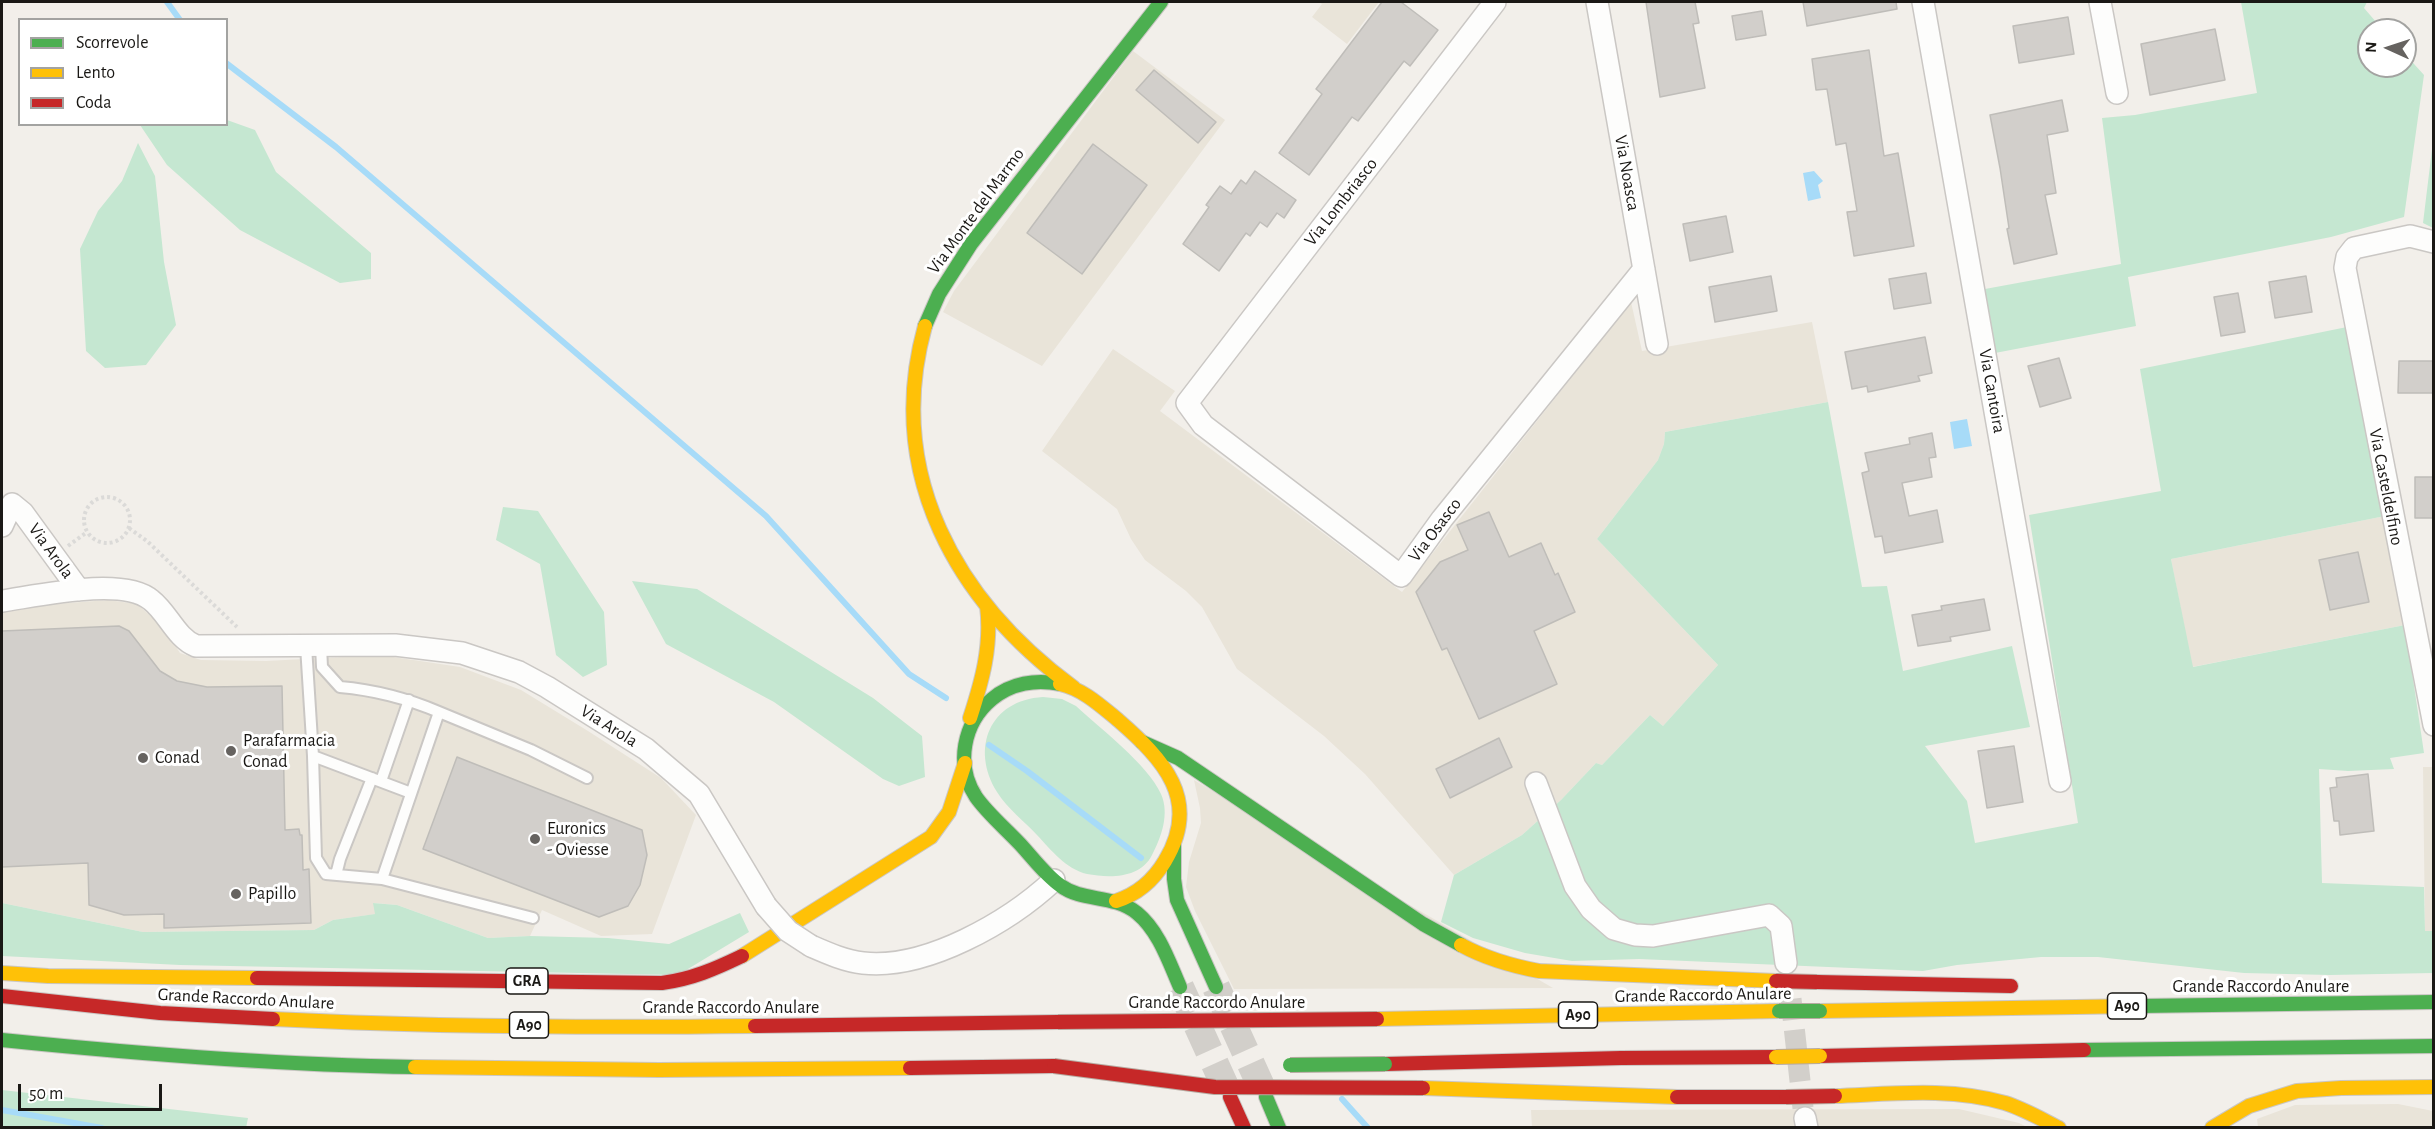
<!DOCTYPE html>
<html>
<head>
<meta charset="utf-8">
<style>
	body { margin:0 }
	#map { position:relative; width:2435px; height:1129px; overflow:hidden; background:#f2efea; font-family:"Alegreya Sans",sans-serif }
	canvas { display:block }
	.frame { position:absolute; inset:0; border:3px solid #1a1815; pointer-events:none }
	.legend { position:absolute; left:18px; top:18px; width:210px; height:108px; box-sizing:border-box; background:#fff; border:2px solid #a3a3a1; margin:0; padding:8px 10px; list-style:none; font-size:18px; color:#1a1815 }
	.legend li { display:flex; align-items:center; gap:12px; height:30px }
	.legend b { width:30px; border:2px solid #a3a3a1 }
	.north { position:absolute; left:2357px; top:18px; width:60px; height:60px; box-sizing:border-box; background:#fff; border:2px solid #a3a3a1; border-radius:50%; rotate:273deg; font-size:16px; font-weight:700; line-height:24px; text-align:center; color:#1a1815 }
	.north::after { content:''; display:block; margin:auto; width:21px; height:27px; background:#666360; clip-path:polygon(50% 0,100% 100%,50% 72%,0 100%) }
	.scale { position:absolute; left:18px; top:1084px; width:144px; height:27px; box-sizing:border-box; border:3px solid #1a1815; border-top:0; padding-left:8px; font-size:18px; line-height:21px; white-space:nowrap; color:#1a1815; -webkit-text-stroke:4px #fff; paint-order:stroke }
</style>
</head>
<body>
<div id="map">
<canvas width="2435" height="1129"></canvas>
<div class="frame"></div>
<ul class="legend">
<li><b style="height:8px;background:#4caf50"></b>Scorrevole</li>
<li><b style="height:8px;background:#ffc107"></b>Lento</li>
<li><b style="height:8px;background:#c62828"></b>Coda</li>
</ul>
<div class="north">N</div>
<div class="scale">50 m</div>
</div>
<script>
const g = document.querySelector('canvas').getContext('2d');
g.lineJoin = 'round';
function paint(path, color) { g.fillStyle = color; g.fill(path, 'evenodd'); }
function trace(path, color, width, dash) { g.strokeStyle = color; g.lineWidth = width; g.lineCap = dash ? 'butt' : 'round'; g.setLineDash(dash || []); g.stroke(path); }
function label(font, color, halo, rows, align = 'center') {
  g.font = font + ' "Alegreya Sans",sans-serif'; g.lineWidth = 6; g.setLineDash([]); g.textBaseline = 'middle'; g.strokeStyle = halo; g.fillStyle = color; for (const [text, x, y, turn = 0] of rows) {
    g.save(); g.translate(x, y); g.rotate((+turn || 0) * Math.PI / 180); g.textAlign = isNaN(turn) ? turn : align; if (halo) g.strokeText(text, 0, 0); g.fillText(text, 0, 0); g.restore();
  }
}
paint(new Path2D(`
	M1319,2H1379L1347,44L1312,17L1322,4Z
	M1133,51L1225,120L1042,366L943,312L954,291Z
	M1631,302L1642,351L1812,322L1828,402L1665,432L1664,444L1658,460L1597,539L1718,665L1663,726L1650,715L1602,765L1596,763L1561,800L1522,835L1454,875L1365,774L1324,736L1237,669L1202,607L1186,591L1145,560L1131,539L1117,509L1042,451L1113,349L1175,391L1160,411L1402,592Z
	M2385,516L2405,625L2192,667L2171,559Z
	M108,600L137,604L162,626L180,653L201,660L266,661L380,655L460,667L521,690L588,731L661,778L696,815L652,934L601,936L542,910L530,936L488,938L397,905L374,903L376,914L333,920L314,930L143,932L2,903V608Z
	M2423,767H2434L2433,931L2425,932Z
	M1194,780L1553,988L1234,989L1195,911L1186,887L1189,862L1201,823L1200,808Z
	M2398,1104L2433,1111V1127H2258L2257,1119L2295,1105Z
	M1959,1109L2019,1123L2027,1127L1532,1128L1531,1110Z`), '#e9e4d9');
paint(new Path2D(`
	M2241,2H2367L2364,8L2383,30H2369V66H2405V54L2424,75L2404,217L2331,237L2128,277L2136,326L1995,353L1985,289L2121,264L2102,118L2135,115L2257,93Z
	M227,120L255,130L276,172L371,253V279L340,283L240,230L167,165L140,125L226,124Z
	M2433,141V228L2423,223Z
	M138,143L155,176L164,262L176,325L146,365L105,368L86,351L80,249L98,211L122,181Z
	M2347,327L2385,516L2171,559L2193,667L2405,625L2424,753L2390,758L2394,769L2348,771L2319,769L2322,883L2424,887L2425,931H2433V973L2330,975L2244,973L2098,957H2041L1957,965L1923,971L1639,959L1572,961L1525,953L1473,938L1441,922L1454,875L1522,835L1561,800L1596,763L1602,765L1650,715L1663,726L1718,665L1597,539L1658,460L1664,444L1665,432L1828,402L1862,587L1887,586L1903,671L2012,646L2030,727L1925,746L1967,801L1975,843L2078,823L2029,515L2161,491L2140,369Z
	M503,507L538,511L604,612L607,665L583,677L556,655L540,564L496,540Z
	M632,581L697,589L873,698L922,736L925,777L899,786L883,779L774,702L666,644Z
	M1043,697L1062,699L1076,706C1101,729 1148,765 1161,794C1170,814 1161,838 1152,855C1140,879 1109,878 1087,874C1066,869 1051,850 1037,835C1025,822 1007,808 997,792C970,748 990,700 1043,697Z
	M2,903L143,932L314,930L333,920L375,914L373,903L397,905L488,938L530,936L608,938L669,944L740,913L749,932L678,975L180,965L2,956Z
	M2,1090L248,1118L246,1128L2,1127Z`), '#c5e7d1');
paint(new Path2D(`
	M1814,171L1823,181L1818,185L1821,198L1808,201L1803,173Z
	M1967,419L1972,446L1954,449L1950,422Z`), '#a7dbf8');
trace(new Path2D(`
	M167,2L180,20
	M226,63L336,147L766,516L909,674L946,698
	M989,745L1027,771L1141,858
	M1342,1099L1368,1128
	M2,1110L102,1128`), '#a7dbf8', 6);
const building = new Path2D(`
	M1382,2H1401L1438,30L1410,66L1404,61L1358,121L1352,117L1309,175L1279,153L1322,94L1316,89Z
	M1646,2H1695L1699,23L1693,24L1705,88L1660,97Z
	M1803,2H1896L1897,9L1807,26Z
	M1762,11L1766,35L1736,40L1732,16Z
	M2068,17L2074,54L2019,63L2013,26Z
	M2215,29L2225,80L2150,95L2141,44Z
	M1869,50L1884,156L1898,153L1914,246L1854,256L1847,212L1857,211L1846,143L1836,145L1827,89L1816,90L1812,59Z
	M1154,70L1216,122L1198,143L1136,90Z
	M2062,100L2068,131L2047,135L2056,193L2045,195L2057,254L2014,264L2007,229L2009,228L2000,168L1990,115Z
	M1093,144L1147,185L1082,274L1027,233Z
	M1255,171L1296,200L1284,218L1277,213L1267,227L1260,222L1250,236L1246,233L1219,271L1183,244L1209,207L1206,205L1220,186L1231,194L1241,180L1246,184Z
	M1726,216L1733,252L1690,261L1683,224Z
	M1926,273L1931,303L1894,309L1889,279Z
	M1771,276L1777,311L1715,322L1709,287Z
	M2306,276L2312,312L2275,318L2269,282Z
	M2238,293L2245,332L2221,336L2214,297Z
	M1925,337L1932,373L1918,376L1920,381L1868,392L1867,386L1852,389L1845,352Z
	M2059,358L2071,398L2040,407L2028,366Z
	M2399,361H2433V393H2398Z
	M1932,433L1936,457L1929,458L1932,477L1902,483L1909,516L1937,510L1943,542L1885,553L1882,536L1875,537L1867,498L1862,473L1869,471L1865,453L1910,444L1909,438Z
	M2415,477H2433V518H2415Z
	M1489,512L1509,557L1541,543L1555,575L1558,573L1575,612L1534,631L1557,684L1479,719L1447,648L1442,650L1416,592L1440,562L1468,550L1457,525Z
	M2358,552L2369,602L2330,610L2319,560Z
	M1984,599L1990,630L1950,637L1951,641L1918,646L1912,615L1942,610L1941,606Z
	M119,626L129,631L160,671L177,681L207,687L282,686L285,830L299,829L300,835H302L303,870L309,869L311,923L164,928V914L124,915L89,905L88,863L2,867V631Z
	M1499,738L1512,767L1450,798L1436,769Z
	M2014,746L2023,802L1987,808L1978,751Z
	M457,757L642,830L647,855L640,885L628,906L599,917L423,849Z
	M2368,774L2374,831L2340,835L2339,821H2334L2330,788L2337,787L2336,778Z`);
paint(building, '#d2cfcb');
trace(building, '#bfbdb9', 1.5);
trace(new Path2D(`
	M1791,999L1803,1108`), '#d2cfca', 21, [21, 10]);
trace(new Path2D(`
	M1180,987L1230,1097
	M1216,987L1266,1097`), '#d2cfca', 28, [28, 14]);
const lane = new Path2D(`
	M306,646L313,756L316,858L326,874L382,879L439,712C406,698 375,690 340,687L322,667L321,646
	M439,712L531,750L587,778
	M313,756L411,793
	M381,781L409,700
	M336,875L340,859L372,778
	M382,879L533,918`);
const street = new Path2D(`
	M1495,2L1187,403L1203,425L1401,576L1442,519L1644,269
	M1597,2L1657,344
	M1923,2L2060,781
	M2100,2L2117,93
	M2434,242L2410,236L2354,248L2347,257L2345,268L2434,725
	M2,526L12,504L23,513L79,590
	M2,601C37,596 123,576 151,600C168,613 176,638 196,646L395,645L462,653L519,672L547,687L646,749L699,794L766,906
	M1536,783L1575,886L1591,909L1614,929L1635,935L1653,936L1769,915L1781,926L1786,963
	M811,946C827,953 845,961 863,963C926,970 1009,922 1054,880
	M1805,1118L1807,1128`);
const fast = new Path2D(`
	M925,326L939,294L971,244L1161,2
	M1060,684C1036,679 1011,683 992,699C963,723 955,765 976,797C988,814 1005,828 1020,844C1033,858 1045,875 1061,886C1083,902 1113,894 1137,913C1159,931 1169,962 1180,987
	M1142,742L1178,758L1423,924L1461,945
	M1174,845V879L1177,900L1216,987
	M2139,1006L2434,1002
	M2,1040C139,1054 277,1065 415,1067
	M2084,1050L2434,1046
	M1266,1097L1279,1128`);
const slow = new Path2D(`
	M925,326C884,474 956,601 1074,688
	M1060,684C1083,689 1101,706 1118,720C1163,759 1202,800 1165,861C1153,881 1138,894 1116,901
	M970,718C982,681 992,646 987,606
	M1461,945C1485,958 1512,966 1539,971L1776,981
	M742,956L931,837L949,812L965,763
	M2,973L48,976L257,978
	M1820,1011L2139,1006
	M273,1019C433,1027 595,1028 755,1026
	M1377,1019L1779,1011
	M415,1067L659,1070L910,1068
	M1423,1088L1677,1097
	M1835,1096C1891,1094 1950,1087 2005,1103C2024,1109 2041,1119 2059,1128
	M2212,1128L2249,1106L2297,1091L2341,1088L2434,1087`);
const jam = new Path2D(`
	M257,978L662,983C692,979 715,969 742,956
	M1817,982L2011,986
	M2,996L160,1013L273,1019
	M755,1026L1058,1022
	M1820,1056L2084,1050
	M1385,1064L1621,1058L1776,1057
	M910,1068L1054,1066
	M1230,1097L1244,1128
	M1677,1097H1786`);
trace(lane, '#cac7c4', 14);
trace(street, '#cac7c4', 24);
trace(fast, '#cac7c4', 16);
trace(slow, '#cac7c4', 16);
trace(jam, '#cac7c4', 16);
trace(new Path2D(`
	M84 520a23 23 0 1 1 46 0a23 23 0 1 1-46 0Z
	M129,528L147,541L237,627
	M68,546L87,532`), '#dbdad8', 4, [3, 3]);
trace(lane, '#fdfdfc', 10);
trace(street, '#fdfdfc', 21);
trace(fast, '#4caf50', 14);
trace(slow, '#ffc107', 14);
trace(jam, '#c62828', 14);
const streetBridge = new Path2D(`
	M766,906L788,931L811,946`);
const fastBridge = new Path2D(`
	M1779,1011H1820
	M1290,1065L1385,1064`);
const slowBridge = new Path2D(`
	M1776,1057L1820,1056`);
const jamBridge = new Path2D(`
	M1776,981L1817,982
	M1058,1022L1377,1019
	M1054,1066L1215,1087L1423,1088
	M1786,1097L1835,1096`);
trace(streetBridge, '#cac7c4', 24, []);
trace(fastBridge, '#b6aaa1', 16, []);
trace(slowBridge, '#b6aaa1', 16, []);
trace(jamBridge, '#b6aaa1', 16, []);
trace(streetBridge, '#fdfdfc', 21);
trace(fastBridge, '#4caf50', 14);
trace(slowBridge, '#ffc107', 14);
trace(jamBridge, '#c62828', 14);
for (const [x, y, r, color] of [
	[231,751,6,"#666360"],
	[143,758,6,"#666360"],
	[535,839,6,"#666360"],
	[236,894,6,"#666360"]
]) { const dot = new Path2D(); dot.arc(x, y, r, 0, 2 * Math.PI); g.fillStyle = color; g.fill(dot); trace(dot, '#fff', 2); }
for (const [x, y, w] of [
	[527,981,42],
	[2127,1006,39],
	[1578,1015,39],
	[529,1025,39]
]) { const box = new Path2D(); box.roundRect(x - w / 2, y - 13, w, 26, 4.5); g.fillStyle = '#fff'; g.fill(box); trace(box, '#1a1815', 1.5); }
label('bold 16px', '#1a1815', null, [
	["GRA",527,981],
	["A90",2127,1006],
	["A90",1578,1015],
	["A90",529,1025]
]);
label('18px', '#1a1815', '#fff', [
	["Via Noasca",1627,173,80],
	["Via Lombriasco",1341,202,-52],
	["Via Monte del Marmo",976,211,-54],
	["Via Cantoira",1992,391,80],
	["Via Casteldelfino",2386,487,79],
	["Via Osasco",1435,530,-53],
	["Via Arola",51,551,54],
	["Via Arola",609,726,32],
	["Grande Raccordo Anulare",2261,987],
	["Grande Raccordo Anulare",1703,995,-1],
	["Grande Raccordo Anulare",246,999,3],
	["Grande Raccordo Anulare",1217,1003],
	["Grande Raccordo Anulare",731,1008]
]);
label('18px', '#1a1815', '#fff', [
	["Parafarmacia",243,741],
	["Conad",243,762],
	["Conad",155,758],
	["Euronics",547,829],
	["- Oviesse",547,850],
	["Papillo",248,894]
], 'left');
</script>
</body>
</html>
